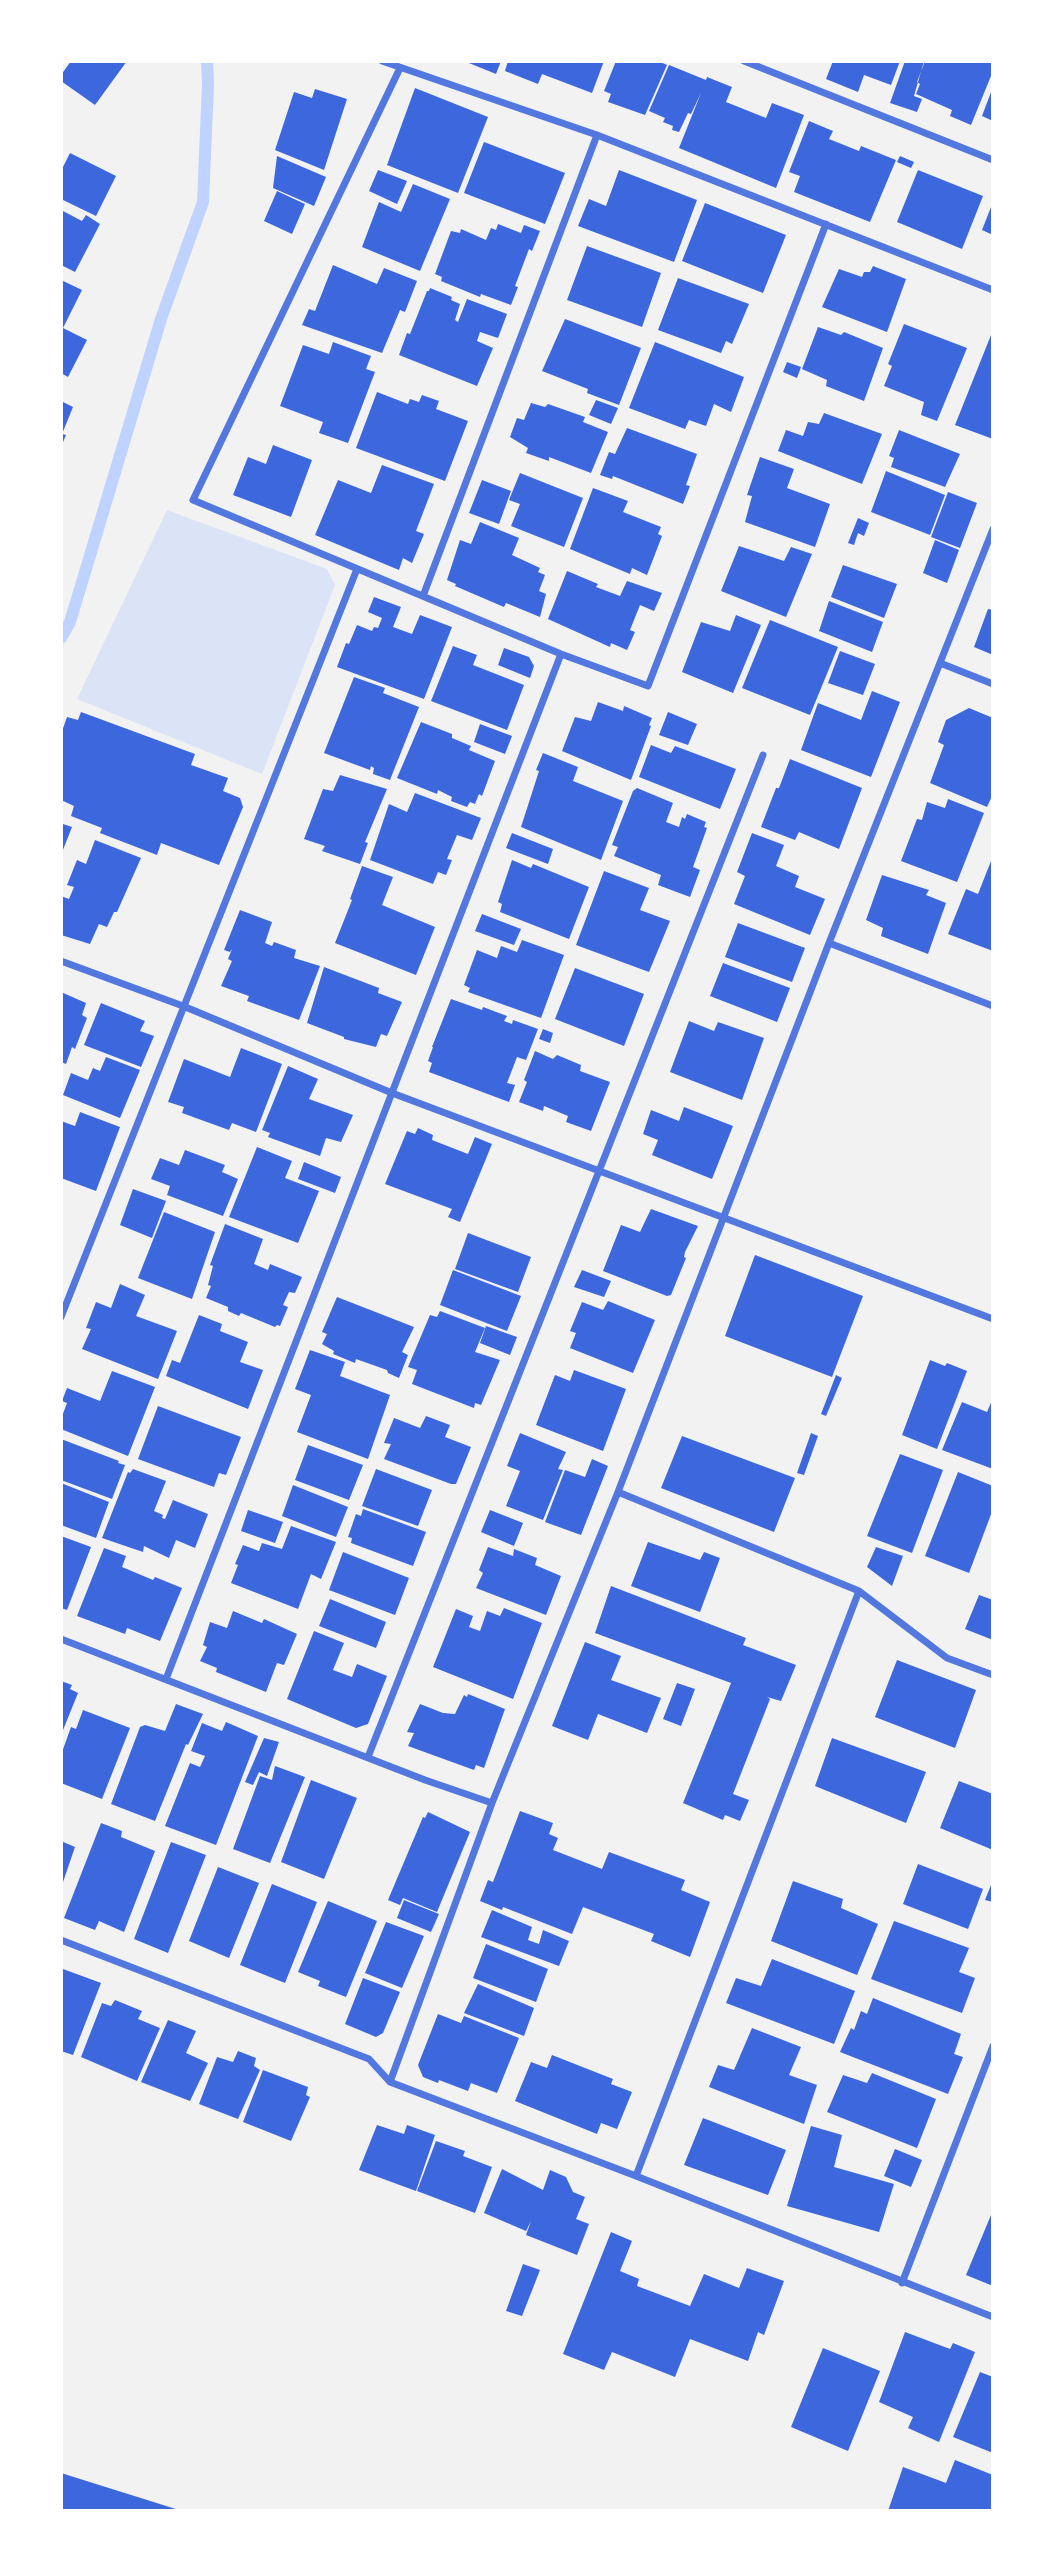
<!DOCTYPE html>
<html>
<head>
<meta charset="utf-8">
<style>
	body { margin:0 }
	#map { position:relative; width:1054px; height:2572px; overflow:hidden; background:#f2f2f2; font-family:Rubik,sans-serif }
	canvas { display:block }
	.frame { position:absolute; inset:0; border:63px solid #fff; pointer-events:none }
</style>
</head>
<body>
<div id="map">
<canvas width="1054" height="2572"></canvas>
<div class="frame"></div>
</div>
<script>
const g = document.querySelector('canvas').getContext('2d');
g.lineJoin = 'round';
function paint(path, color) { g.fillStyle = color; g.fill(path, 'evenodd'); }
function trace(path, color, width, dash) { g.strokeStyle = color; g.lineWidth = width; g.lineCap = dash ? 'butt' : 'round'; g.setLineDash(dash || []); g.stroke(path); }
paint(new Path2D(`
	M167,510L327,569L335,585L262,774L77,699Z`), '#dbe4f7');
trace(new Path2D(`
	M61,638L70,622L161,319L203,202L208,84L207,61`), '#bfd3fe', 12);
paint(new Path2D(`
	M71,61H127L95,105L61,81V75Z
	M464,61H501L496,74Z
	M508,61H604L592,93L542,74L538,84L505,71Z
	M616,61H658L667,65L645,115L608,102L611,94L604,91Z
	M833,61H900L891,85L864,75L858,92L826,79Z
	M905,61H924L914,96L922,99L917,112L890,103Z
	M925,61H993V71L971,125L950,116L952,110L916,94L920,84L917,82Z
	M669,65L706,80L707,77L732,87L726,102L766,118L772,103L804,115L776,188L679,148L701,93L691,114L688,113L679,132L672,130L673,126L663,122L665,118L649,111Z
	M993,87V121L982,116Z
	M415,88L488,117L458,193L387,165Z
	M315,89L347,99L324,170L275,150L294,92L312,98Z
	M809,121L833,131L829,139L859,151L861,146L896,160L870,222L794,192L800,176L789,172Z
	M484,142L565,173L545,224L464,193Z
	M70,153L116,176L96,216L61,199V171Z
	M277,156L326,177L314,206L273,188Z
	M900,156L914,162L911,168L897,162Z
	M378,170L407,181L397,204L369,191Z
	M619,170L697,200L674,262L578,226L589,199L606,206Z
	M918,170L983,196L962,249L897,222Z
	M413,184L450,199L420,271L362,247L379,202L401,212Z
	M277,191L305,204L292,234L264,221Z
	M993,202V235L982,230Z
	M705,203L786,235L763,293L682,261Z
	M61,210L82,221L86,215L100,224L75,272L61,265Z
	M498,224L521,233L524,225L540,231L532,251L529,249L515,286L518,287L511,305L481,294L480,297L441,281L442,277L435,274L451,231L460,233L461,229L486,240L491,228L496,230Z
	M587,246L661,273L642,327L567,300Z
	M333,265L377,284L384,268L417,281L405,312L400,310L382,353L302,325L309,309L315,311Z
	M873,266L906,279L887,332L822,307L839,269L862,277L864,272H870Z
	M678,278L749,304L732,344L726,341L721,353L658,330Z
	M61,280L82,290L63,328L87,340L68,377L61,373Z
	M430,288L452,297L451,300L460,304L455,320L458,322L467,299L507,314L498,338L480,332L477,341L493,348L477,386L399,355L407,333L410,334L427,291H429Z
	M565,319L641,348L619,405L587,393L588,389L542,371Z
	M904,324L967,348L937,421L921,415L924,402L884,386L892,366L888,364Z
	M818,327L841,335L844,332L883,348L864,401L826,386L827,380L802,369Z
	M993,330V439L955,425Z
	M333,342L371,356L366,369L375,372L348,443L319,433L323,422L280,406L303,345L329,354Z
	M655,342L744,377L731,412L714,404L706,426L689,420L685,429L629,408Z
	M787,362L801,367L797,378L783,372Z
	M377,392L408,404L410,399L419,402L422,395L439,401L436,409L468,421L445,481L356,448Z
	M596,400L618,408L611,424L589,415Z
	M61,401L73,407L62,434L66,435L61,447Z
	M531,403L545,407L548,404L585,417L583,422L608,432L591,473L549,457V461L526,453L528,448L510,437L517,418L524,420Z
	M824,413L882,434L862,484L778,451L786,430L803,436L808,422L819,424Z
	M627,428L697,454L686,485L690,486L683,504L613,476L612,479L600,475L609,452L615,454Z
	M899,430L960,454L945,487L891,467L894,458L889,456Z
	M273,445L312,460L291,517L233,495L248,457L266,464Z
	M760,457L794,469L787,488L830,504L815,547L745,522L752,496L747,495Z
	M382,465L434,484L416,531L424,534L412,563L403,558L399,570L315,535L338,480L371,493Z
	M886,471L945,495L930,535L871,512Z
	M520,473L583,498L564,547L511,526L520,504L509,500Z
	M482,480L511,491L499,524L469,513Z
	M593,488L628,501L623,512L661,527L658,534L662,536L647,575L632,568L630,574L570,549Z
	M948,492L977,503L960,548L931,537Z
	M858,518L869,523L864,536L858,533L854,545L848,543Z
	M480,522L519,538L512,555L540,568L538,572L545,575L539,591L546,594L540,617L506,603L504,607L455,586L456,584L447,580L460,540L471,544Z
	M935,540L959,550L947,583L923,573Z
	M739,546L784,561L791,547L812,554L786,617L721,591Z
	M843,565L897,584L884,618L831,597Z
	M567,571L598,584L596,587L620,596L627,581L662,593L654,611L640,605L630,630L635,632L627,650L611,643L610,647L548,619Z
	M374,597L401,607L393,627L412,634L420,615L452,627L424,699L337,667L346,643L349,644L357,625L372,631L374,627L378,628L382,618L368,612Z
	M829,601L883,622L872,652L819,631Z
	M988,609L993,610V655L974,647Z
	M736,615L761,625L733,693L682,672L701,622L730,631Z
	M770,620L838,647L810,715L742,688Z
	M453,646L477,655L473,665L524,685L507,730L431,701Z
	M504,648L529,657L534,666L530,678L498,665Z
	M840,651L875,664L863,695L828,683Z
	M354,677L385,688L383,693L419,707L390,780L373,774L374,768L371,766L370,770L324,753Z
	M872,691L900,702L871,777L801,750L818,703L861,720Z
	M598,702L623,711L624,706L652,718L649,725L651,726L631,780L562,751L575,717L591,721Z
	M969,708L993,718V794L987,807L930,783L944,745L938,742L946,720Z
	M81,712L195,754L191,765L228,778L223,791L240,798L243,807L219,865L161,843L157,855L100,833L102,828L71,816L74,806L61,800V734L67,717L78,720Z
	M668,712L697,724L688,745L659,735Z
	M421,722L452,734V738L471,746L469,750L495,761L482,796L479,794L475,804L470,802L467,807L451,801L452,797L438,790L437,794L397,778Z
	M480,724L512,736L505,754L474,742Z
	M651,745L671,753L675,746L736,769L720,809L639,777Z
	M543,753L578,767L573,781L623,801L601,860L521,827L539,771L536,770Z
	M790,759L862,788L839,849L799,832L795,840L761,827L776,788H779Z
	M340,775L387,789L365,842L368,843L360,864L322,851L325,846L304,839L323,789L333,791Z
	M637,788L673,803L666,822L679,827L682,817L685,819L687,814L706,822L704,827L707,828L693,867L700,870L690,897L658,885L661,875L614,856L618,847L612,845L633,791Z
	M415,793L481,818L472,840L457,835L447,859L452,860L446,875L438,872L433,884L370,860L389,804L407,812Z
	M948,799L984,813L957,882L901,861L917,819L922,820L927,802L945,808Z
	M63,824L72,827L61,855V827Z
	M512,833L553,849L548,864L506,848Z
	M752,833L784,845L776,866L799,876L795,887L825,899L810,935L734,904L745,876L737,872Z
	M95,840L141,858L117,912H114L107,927L99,924L90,944L61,935V896L69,899L74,887L67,885L77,860L86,864Z
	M993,856V951L948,934L966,889L978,894Z
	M512,860L531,868L533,864L589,887L569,939L500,912L502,904L498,902Z
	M362,866L393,877L382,905L435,927L416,975L335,943L352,900L350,899Z
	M604,871L649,888L640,910L670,921L649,972L576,945Z
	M882,875L929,890L926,895L946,903L928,954L881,936L883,928L866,920Z
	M240,910L272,922L265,943L272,946L274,942L296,950L294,958L320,966L299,1020L247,1001L249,996L221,986L232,961L228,959L232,949L230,952L224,950Z
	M482,914L521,929L514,945L475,931Z
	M738,923L805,948L792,982L725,957Z
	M522,940L564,955L541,1018L468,992L470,988L464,985L477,950L497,958L501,946L517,952Z
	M723,963L790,988L777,1022L710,996Z
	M324,967L379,988L378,993L402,1002L387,1036L381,1034L376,1047L344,1039V1037L307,1023Z
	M575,968L644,994L624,1046L555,1019Z
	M61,992L86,1003L82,1015L87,1018L75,1049L72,1047L66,1064L61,1062Z
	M451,999L482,1010L483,1007L507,1016L504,1021L512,1024L513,1020L538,1029L526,1060L517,1057L507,1083L515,1085L509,1102L429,1072L432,1063L428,1061L433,1047H432Z
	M101,1003L145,1021L140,1031L154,1036L141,1067L84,1045Z
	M689,1021L714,1031L718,1022L764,1038L742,1100L670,1072Z
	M543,1029L553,1033L550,1043L539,1039Z
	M241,1048L282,1064L256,1132L232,1123L229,1130L182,1113L184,1107L168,1102L184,1059L230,1077Z
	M535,1051L553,1059L557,1055L581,1065L580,1071L610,1082L591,1131L566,1122L568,1116L544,1106L543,1111L519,1102L527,1082L524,1080Z
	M106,1057L140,1070L120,1118L63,1095L71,1073L88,1080L93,1068L100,1071Z
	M288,1066L318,1079L309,1099L353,1115L341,1142L326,1138L320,1156L268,1137L270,1133L262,1130Z
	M684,1107L733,1126L712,1179L652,1155L658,1140L643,1134L651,1110L679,1121Z
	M80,1112L120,1127L96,1191L61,1178V1121L75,1126Z
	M418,1128L433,1135L432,1140L468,1154L475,1137L492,1144L460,1222L448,1217L452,1209L385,1184L407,1131L415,1134Z
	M257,1147L292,1161L285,1178L319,1191L298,1243L229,1217Z
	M185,1150L225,1165L222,1172L238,1179L223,1216L167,1195L170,1186L151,1179L160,1158L179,1165Z
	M304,1162L341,1177L335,1193L298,1179Z
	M133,1189L166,1201L152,1238L120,1225Z
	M651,1209L698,1226L685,1252L684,1257L686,1258L671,1295L667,1296L603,1271L621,1225L640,1232Z
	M164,1212L215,1232L192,1299L138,1278Z
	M225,1224L263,1239L254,1264L268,1270L270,1264L302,1277L295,1293L289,1292L283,1305L288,1307L280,1326L277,1325L275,1327L241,1313L239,1316L228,1311V1307L206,1298L211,1286L208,1285L213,1266L210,1265Z
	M468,1233L531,1257L518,1292L455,1269Z
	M755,1255L863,1296L832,1377L725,1336Z
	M453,1270L521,1296L507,1331L440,1305Z
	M582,1270L611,1281L604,1297L574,1287Z
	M120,1284L145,1295L136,1316L177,1331L158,1379L82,1349L91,1329L86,1328L96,1302L111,1308Z
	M337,1297L414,1327L402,1352L408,1355L399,1378L388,1373L387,1370L356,1359L355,1363L333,1354L334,1351L322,1344L327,1334L322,1332Z
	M608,1301L655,1320L633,1373L570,1348L576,1333L570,1331L582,1302L603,1310Z
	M440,1311L485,1328L475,1352L500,1360L481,1405L475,1403L474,1408L412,1384L417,1370L408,1367L430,1315L437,1317Z
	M199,1315L222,1324L220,1331L248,1342L240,1362L263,1370L248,1409L166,1376L172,1360L180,1363Z
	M486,1326L517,1337L510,1355L480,1343Z
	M310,1350L345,1362L340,1376L390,1395L368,1459L297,1432L311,1395L295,1389Z
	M930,1360L945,1366L947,1363L967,1371L937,1449L902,1435Z
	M574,1370L626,1389L603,1451L536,1425L555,1375L570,1381Z
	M112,1371L155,1387L128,1456L61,1429V1419L67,1403L62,1401L67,1388L100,1401Z
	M836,1375L842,1378L826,1416L821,1414Z
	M993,1398V1469L942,1450L962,1402L987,1412Z
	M158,1406L241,1437L226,1475L219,1473L214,1487L138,1459Z
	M426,1416L450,1425L445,1437L471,1447L456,1484H451L384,1459L391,1444L384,1443L394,1418L420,1428Z
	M520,1433L566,1452L558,1469L563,1470L543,1520L506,1506L520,1471L507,1466Z
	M811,1433L818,1436L804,1475L797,1473Z
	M682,1436L795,1478L774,1532L661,1488Z
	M61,1439L119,1461L118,1463L125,1465L112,1499L61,1480Z
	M308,1445L363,1465L349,1500L295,1480Z
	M900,1454L943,1470L912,1553L867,1536Z
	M592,1459L608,1466L581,1535L545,1522L565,1470L585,1477Z
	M133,1469L166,1481L154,1511L163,1515L162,1518L165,1519L173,1500L208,1514L195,1548L176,1540L169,1558L144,1546L143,1552L102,1538L128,1472L130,1473Z
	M376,1469L432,1490L418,1526L362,1506Z
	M958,1472L993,1486V1509L969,1573L925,1556Z
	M61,1483L109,1502L96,1538L61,1525Z
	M293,1485L348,1507L336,1537L282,1516Z
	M363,1509L426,1532L413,1566L351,1543L352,1538L348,1537L356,1514L361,1516Z
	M248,1510L283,1522L275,1543L241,1531Z
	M490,1510L523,1523L514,1546L481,1532Z
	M291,1526L336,1542L321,1579L311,1574L298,1609L231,1583L238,1565L235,1564L243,1545L259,1551L262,1543L282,1549Z
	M61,1536L91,1547L67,1610L61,1608Z
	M648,1542L700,1560L704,1552L720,1558L700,1612L631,1586Z
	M488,1547L513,1556L514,1549L537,1558L535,1565L561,1576L546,1615L476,1588L483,1573L479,1570Z
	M876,1547L903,1556L892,1586L867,1567Z
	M104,1548L126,1556L122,1567L153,1580L155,1577L182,1588L160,1641L127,1628L125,1634L77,1616Z
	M343,1552L409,1578L395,1615L329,1590Z
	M611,1586L746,1638L743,1645L796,1665L781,1701L767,1697L770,1699L733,1794L749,1800L740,1821L725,1815L723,1820L683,1803L731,1683L595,1633Z
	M979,1595L993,1600V1640L965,1629Z
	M330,1599L386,1622L376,1648L319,1626Z
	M504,1608L542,1623L513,1699L433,1667L456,1609L473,1616L469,1627L480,1631L487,1611L500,1616Z
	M233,1611L262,1623L264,1619L297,1634L284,1665L277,1663L266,1692L216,1672L217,1668L200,1661L207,1647L203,1645L210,1622L227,1628Z
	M314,1631L344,1643L333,1670L352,1677L357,1664L387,1676L368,1724L356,1728L287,1699Z
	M585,1642L621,1656L611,1680L661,1698L647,1733L598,1714L588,1740L552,1726Z
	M897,1660L976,1690L955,1748L875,1717Z
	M61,1681L72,1685L70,1689L78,1693L61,1735Z
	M677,1683L695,1689L681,1726L663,1719Z
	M468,1694L505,1709L484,1768L476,1765L474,1770L408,1746L414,1733L407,1732L420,1704L443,1713L455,1714L464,1695L467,1697Z
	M176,1704L203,1714L188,1745L186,1744L155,1821L111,1804L140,1727L145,1725L165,1731Z
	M83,1710L130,1728L102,1799L61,1783V1755L71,1727L76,1729Z
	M226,1722L258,1736L216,1845L165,1826L190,1763L200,1767L205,1756L191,1751L202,1723L222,1731Z
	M264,1738L279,1742L267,1776L259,1772L253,1785L245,1782Z
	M832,1738L926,1772L906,1823L815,1786Z
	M275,1766L305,1777L270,1863L233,1849L260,1776L272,1780Z
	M311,1780L357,1798L324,1879L281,1862Z
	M959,1781L993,1794V1850L940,1828Z
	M520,1811L553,1823L549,1834L558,1838L553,1850L602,1869L609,1852L685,1880L681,1890L710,1902L690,1957L651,1941L654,1934L583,1907L572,1934L503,1907L502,1910L480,1901L488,1880L493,1882Z
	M428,1812L470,1832L437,1912L403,1898L400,1905L388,1900L423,1817L425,1818Z
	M101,1823L122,1831L121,1837L155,1851L124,1932L99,1921L95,1930L64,1918Z
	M61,1841L75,1847L62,1885H61Z
	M171,1842L206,1855L168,1953L134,1939Z
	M918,1864L983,1889L968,1929L903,1904Z
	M218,1867L259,1883L229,1958L189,1941Z
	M993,1880V1902L985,1900Z
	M793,1881L843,1899L841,1908L878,1924L857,1975L771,1941Z
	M272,1884L317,1902L285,1983L240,1965Z
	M404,1900L439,1914L431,1932L397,1918Z
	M328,1901L377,1921L346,1997L318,1986L320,1981L298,1972Z
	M492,1910L532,1927L528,1940L539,1944L543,1930L569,1941L559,1966L481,1937Z
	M894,1921L969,1948L959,1972L975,1978L962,2013L871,1979Z
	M386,1922L424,1936L402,1988L365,1973Z
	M486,1944L548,1969L536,2002L473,1978Z
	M772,1959L855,1991L834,2044L726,2003L736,1978L761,1986Z
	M63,1969L101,1983L73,2055L61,2051Z
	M363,1978L400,1992L383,2033L376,2037L345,2024Z
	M478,1984L534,2008L524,2036L464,2013Z
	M873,1998L961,2034L954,2054L963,2057L948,2094L840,2052L851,2028L854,2030L861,2011L867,2014Z
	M115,2000L142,2011L138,2019L160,2028L137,2081L81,2057L102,2003L111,2006Z
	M438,2014L461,2023L464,2016L519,2038L497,2093L471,2083L468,2091L439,2080L438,2083L423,2077L418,2065Z
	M168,2020L196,2031L186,2053L208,2063L190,2101L141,2082Z
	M752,2028L801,2047L789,2075L817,2085L804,2124L709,2087L718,2065L734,2070Z
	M238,2051L256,2058L254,2066L260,2070L238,2119L199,2104L217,2057L233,2062Z
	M552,2055L613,2079L611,2084L632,2092L617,2129L601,2123L597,2134L515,2101L531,2062L547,2068Z
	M263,2070L308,2087L306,2095L310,2097L291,2141L243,2122Z
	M872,2073L936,2099L917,2148L827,2112L843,2075L867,2083Z
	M703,2118L786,2150L768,2195L684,2165Z
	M377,2125L404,2134L407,2125L435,2135L416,2191L359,2170Z
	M811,2126L842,2135L834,2167L894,2184L879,2232L787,2206Z
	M436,2141L465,2151L463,2156L492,2167L475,2213L417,2191Z
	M895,2149L922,2160L911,2187L884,2176Z
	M502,2169L543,2190L550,2170L566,2177L573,2192L585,2197L576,2219L589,2224L577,2255L526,2235L531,2221L526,2231L484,2213Z
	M991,2215L993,2216V2286L966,2275Z
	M611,2232L632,2241L620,2271L639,2279L637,2286L690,2306L704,2274L739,2288L747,2268L784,2281L764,2335L758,2332L748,2361L690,2339L675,2377L612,2352L604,2370L563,2354Z
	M523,2264L540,2270L522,2316L506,2311Z
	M905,2332L950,2349L953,2343L975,2352L939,2442L908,2428L913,2417L879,2402Z
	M823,2348L880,2371L848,2451L791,2427Z
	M980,2372L993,2377V2453L953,2437Z
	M955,2460L993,2475V2511H888L903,2467L946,2483Z
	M61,2473L179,2510V2511H61Z`), '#3d67dc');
trace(new Path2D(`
	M382,61L597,135L993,290
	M744,61L993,160
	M400,68L193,500L561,654L648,686L826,224
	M423,596L597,135
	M940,663L993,684
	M829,943L993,1006
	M61,961L183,1006L392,1093L993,1319
	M61,1317L357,569
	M618,1492L859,1591L947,1658L993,1675
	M61,1639L425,1780L492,1803
	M166,1679C298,1337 427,994 561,654
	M368,1757L763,755
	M61,1940L369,2059L390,2082L636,2176L993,2317
	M390,2082L492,1803L618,1492L829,943L993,529
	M636,2176L859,1591
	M902,2283L993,2046`), '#5277de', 7);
</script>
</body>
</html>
